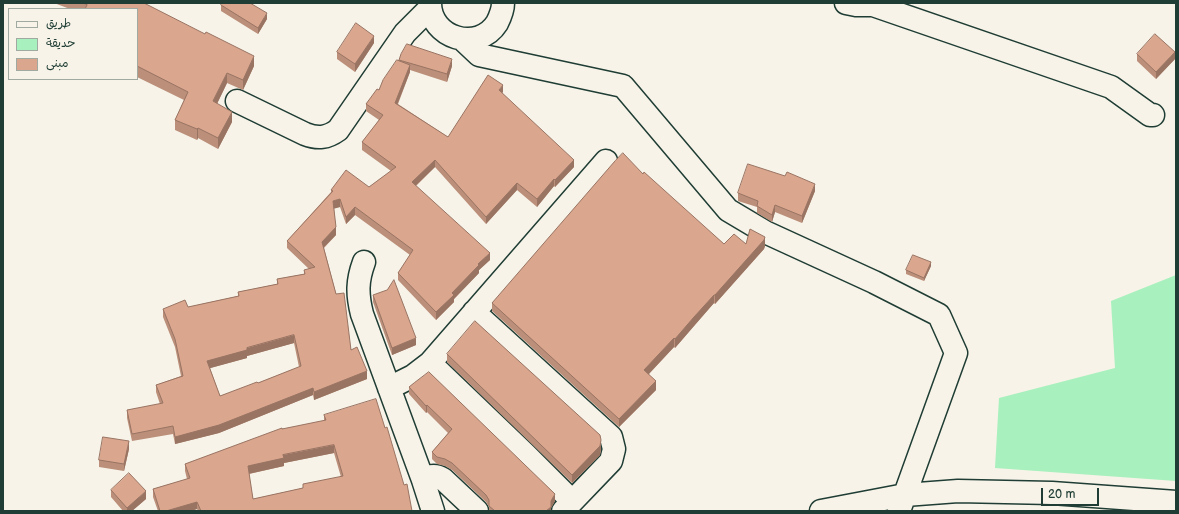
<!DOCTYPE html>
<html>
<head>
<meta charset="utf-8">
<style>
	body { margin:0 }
	#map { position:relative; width:1179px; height:514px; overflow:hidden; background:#f7f3e8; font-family:"Balsamiq Sans","Playpen Sans Arabic",sans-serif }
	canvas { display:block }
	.frame { position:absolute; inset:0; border:4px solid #1f3d34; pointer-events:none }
	.legend { position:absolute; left:8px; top:8px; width:130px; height:72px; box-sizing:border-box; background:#f7f3e8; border:1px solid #a1aaa0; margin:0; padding:5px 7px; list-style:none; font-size:12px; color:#1f3d34 }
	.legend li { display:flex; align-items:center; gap:8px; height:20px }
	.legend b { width:20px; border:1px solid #a1aaa0 }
	.scale { position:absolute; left:1041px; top:488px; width:58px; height:18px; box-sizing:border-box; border:2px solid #1f3d34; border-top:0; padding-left:5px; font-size:12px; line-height:14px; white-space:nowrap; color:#1f3d34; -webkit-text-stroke:3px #f7f3e8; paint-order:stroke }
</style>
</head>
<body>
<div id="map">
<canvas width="1179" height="514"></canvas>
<div class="frame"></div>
<ul class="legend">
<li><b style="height:5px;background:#f7f3e8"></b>طريق</li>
<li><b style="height:11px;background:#a8f0bd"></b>حديقة</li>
<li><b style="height:11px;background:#daa68e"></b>مبنى</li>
</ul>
<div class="scale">20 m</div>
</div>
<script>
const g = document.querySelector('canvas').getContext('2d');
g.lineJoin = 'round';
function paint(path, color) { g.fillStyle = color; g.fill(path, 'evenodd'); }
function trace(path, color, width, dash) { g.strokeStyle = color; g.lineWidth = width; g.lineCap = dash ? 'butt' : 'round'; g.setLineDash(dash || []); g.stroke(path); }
paint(new Path2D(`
	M1176,275V481L995,468L999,398L1115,368L1111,301Z`), '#a8f0bd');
const minor = new Path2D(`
	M430,3C430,38 478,53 497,23C500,17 503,10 503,3
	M846,3L856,5H873L1111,87L1150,115H1153
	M462,39L479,55L623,86L728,210L765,232L874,282L939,315L956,353L899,511
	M237,101L305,134C318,139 327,138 338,130L405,33L430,8
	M364,262C357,281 357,294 362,314L423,480L433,511
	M474,312L611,437L614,449L611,461L563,511
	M430,363L525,454L572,501
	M389,388L413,376L430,363L606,161
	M423,480C430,475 436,475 443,479L477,511
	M821,511L905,495L958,491L1052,493L1176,502`);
trace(minor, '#1f3d34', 25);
trace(minor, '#f7f3e8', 22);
paint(new Path2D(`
	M54,3H144L254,66L243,90L227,83L217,104L232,122L218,149L198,138L197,140L175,130V120L184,100L137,77V9H70Z
	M221,5L267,19L258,34L221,11Z
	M374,43L355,72L337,59V52Z
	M1137,54L1175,59L1156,79L1137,61Z
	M399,60L452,66L447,82L410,70V72L398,104L448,137L503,92L502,93L574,167L555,187L554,186L537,207L517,190L486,224L435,167L416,186L490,260L479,270V273L454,299V302L436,320L398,280V273L410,255L355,215L346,224L340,207L334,208L336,235L324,248L351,350L367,379L314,400L313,395L219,433L175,444L173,434L132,441L127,418V410L160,404L156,392V385L181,376L175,347L163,317V309L188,307L238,296V292L277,284V279L304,274V270L309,269L287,248V241L331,192V190L369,187L391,171L362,150V142L379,120L366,111V104L379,90ZM294,343L299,367L258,383L220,396L210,368L247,358V356Z
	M643,174L724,244L765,246L764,249L715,304L714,303L694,326L675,348L674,347L649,374L656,390L619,427L492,311V303Z
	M815,191L802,223L775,212L772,222L757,213V207L738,201V193Z
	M931,266L924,281L906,274V270Z
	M373,295L416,345L392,355L373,302Z
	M447,354L601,449L600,455L572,483L447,362Z
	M409,387L555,501L551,508V511H489V507L486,502L452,470L445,466L437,464L432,459V452L448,433L427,412L426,413L409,394Z
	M324,415L404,485L412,511H198L197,509L191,511H158L153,497V489L187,479L185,471V464L282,429L324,421ZM334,453L341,477L303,484V488L253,499L249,474L284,466V463Z
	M129,449L124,471L99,467V460Z
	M111,490L146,499L132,511H123L111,497Z`), '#bb8f7a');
paint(new Path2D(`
	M267,13V19L258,34V28Z
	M374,36V43L355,72V64Z
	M1175,52V59L1156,79V72Z
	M254,56V66L243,90V80Z
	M452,59V66L447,82V74Z
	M410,65V72L395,110V103Z
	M227,73V83L213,112V101Z
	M503,85V92L499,98V90Z
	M232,112V122L218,149V138Z
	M198,128V138L197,140V129Z
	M435,160V167L412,189V182Z
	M574,160V167L555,187V180Z
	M554,179V186L537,207V199Z
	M517,183V190L486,224V217Z
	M815,184V191L802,223V216Z
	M340,199V207L333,209V201Z
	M775,205V212L772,222V215Z
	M355,207V215L346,224V217Z
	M336,227V235L322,249V242Z
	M765,237V246L764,249L715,304V295Z
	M490,253V260L479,270V273L454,299V302L436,320V312L478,264Z
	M931,262V266L924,281V278Z
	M714,295V303L694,326L675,348V339L694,317Z
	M294,335V343L247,356V358L207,369V361L247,348Z
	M416,338V345L392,355V348Z
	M674,338V347L644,379V370Z
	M367,371V379L314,400V392Z
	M656,381V390L619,427V419Z
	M313,388V395L219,433L175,444V437Z
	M427,405V412L426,413V406Z
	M601,440V449L600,455L572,483V475Z
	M129,441V449L124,471V464Z
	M334,445V453L284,463V466L248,474V466L283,455Z
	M146,491V499L132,511H127V508Z
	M555,494V501L551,508V501Z
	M197,502V509L191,511H166Z
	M551,507V511H546Z`), '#997463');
const building = new Path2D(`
	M83,3H144L205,34L206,32L254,56L243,80L227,73L213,101L232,112L218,138L198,128L197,129L175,120L188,92L137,66V9H85L87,5Z
	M222,3H250L267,13L258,28L221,5Z
	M356,23L374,36L355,64L337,52Z
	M1155,34L1175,52L1156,72L1137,54Z
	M407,44L452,59L447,74L399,60L401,54Z
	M397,60L410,65L395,103L448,137L488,75L503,85L499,90L574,160L555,180L554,179L537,199L517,183L486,217L435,160L412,182L490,253L478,264L479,265L452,293L454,295L436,312L398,273L413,250L355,207L346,217L340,199L333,201L336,227L322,242L336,294L344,293L351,350L357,347L367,371L314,392L313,388L219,425L175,437L173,426L132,434L127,410L163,403L156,385L183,376L175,339L163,309L185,300L188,307L239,296L238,292L278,284L277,279L305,274L304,270L315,267L287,241L333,191L331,190L346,170L369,187L396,167L362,142L383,115L366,104L377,89L379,90L383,80ZM294,335L301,366L258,383L257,382L220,396L207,361L247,350V348Z
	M623,153L643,174L644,172L724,244L734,234L746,244L750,229L765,237L764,240L715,295H714L694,317L675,339L674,338L644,370L656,381L619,419L492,303L615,161Z
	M748,164L785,176L787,172L815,184L802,216L775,205L772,215L757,206L758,201L738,193Z
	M913,255L931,262L924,278L906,270Z
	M394,280L416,338L392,348L373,295L387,290Z
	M475,321L600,435L601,440L600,446L572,475L447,354Z
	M429,372L555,494L551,501V507L546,511H495L489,506V500L486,495L452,463L445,459L437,457L432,452L452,429L427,405L426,406L409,387L414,383Z
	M376,399L385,428L387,427L404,485L407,484L412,511H201L197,502L166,511H160L153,489L190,478L185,464L282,428V429L326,420L324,415ZM334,445L343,476L303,484V488L253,499L248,466L284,458L283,455Z
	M103,437L129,441L124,464L99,460Z
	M129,473L146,491L127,508L111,490Z`);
paint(building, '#daa68e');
trace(building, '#997463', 1);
</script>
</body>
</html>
